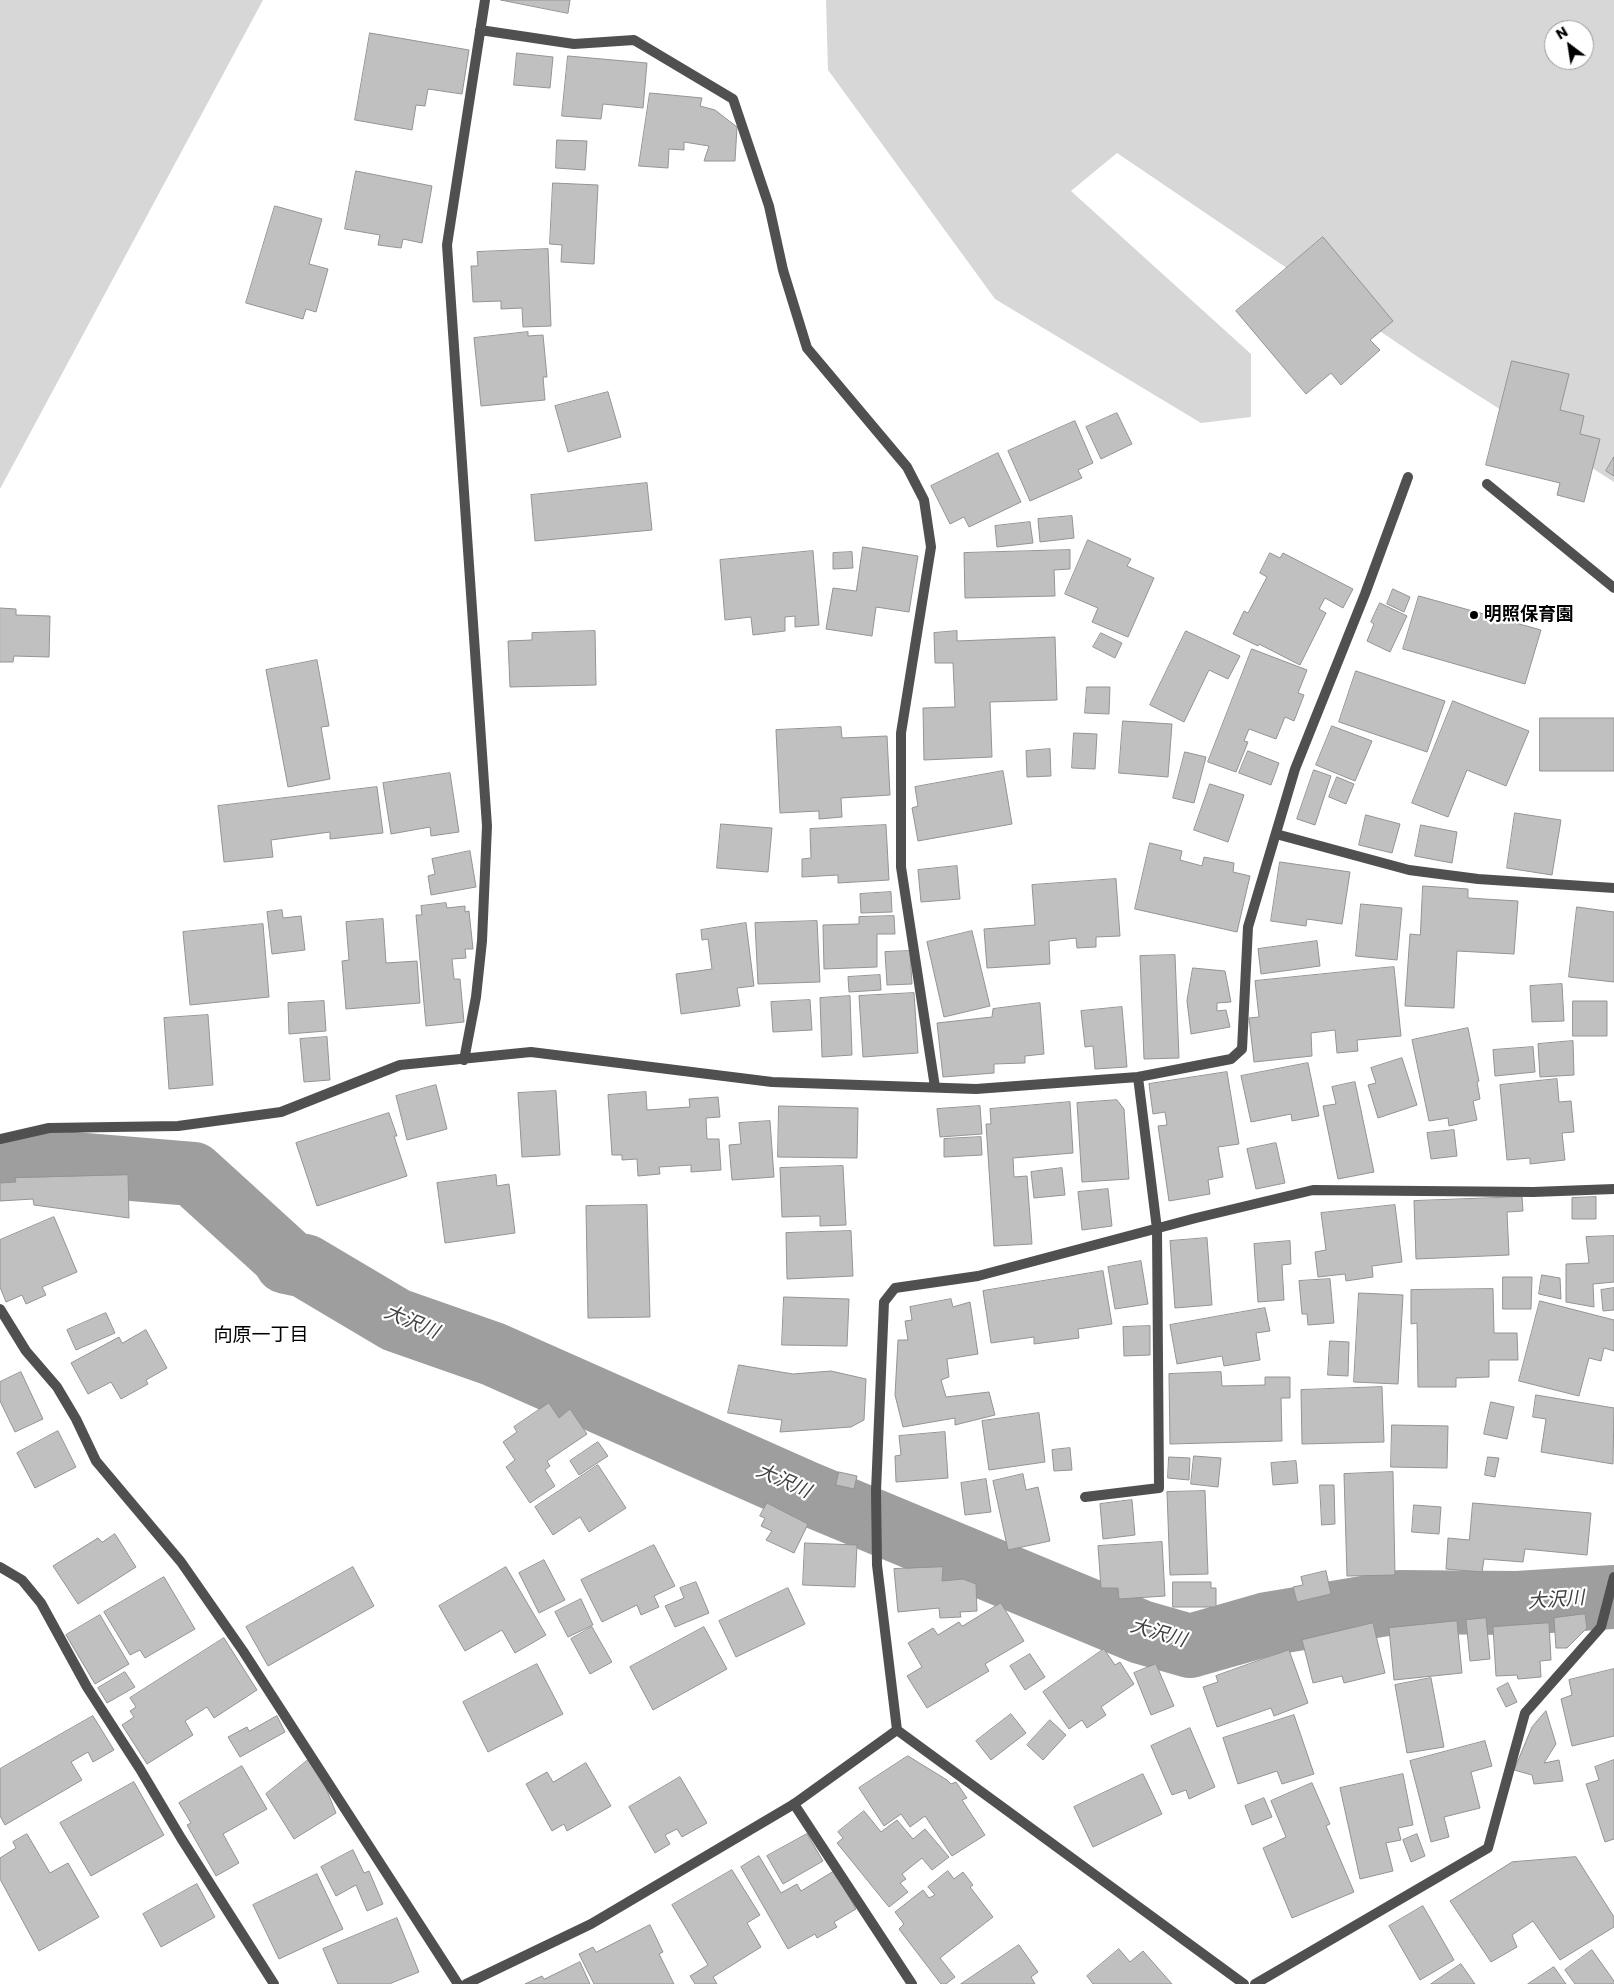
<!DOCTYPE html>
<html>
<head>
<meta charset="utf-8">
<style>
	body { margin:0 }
	#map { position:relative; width:1614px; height:1984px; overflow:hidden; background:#fff; font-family:Poppins,sans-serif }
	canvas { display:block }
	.north { position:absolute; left:1544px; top:20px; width:50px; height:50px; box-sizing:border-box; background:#fff; border:1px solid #999; border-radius:50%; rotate:329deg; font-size:14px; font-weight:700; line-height:20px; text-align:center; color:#000 }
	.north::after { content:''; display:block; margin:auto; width:18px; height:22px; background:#000; clip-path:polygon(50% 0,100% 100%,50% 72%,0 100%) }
</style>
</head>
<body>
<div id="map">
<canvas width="1614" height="1984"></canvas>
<div class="north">N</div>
</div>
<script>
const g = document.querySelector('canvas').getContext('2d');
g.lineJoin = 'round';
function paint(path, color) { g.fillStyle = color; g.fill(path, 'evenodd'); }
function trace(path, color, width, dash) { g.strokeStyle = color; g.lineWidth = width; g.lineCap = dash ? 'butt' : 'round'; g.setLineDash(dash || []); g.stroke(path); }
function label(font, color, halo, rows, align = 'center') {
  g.font = font + ' Poppins,"Noto Sans JP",sans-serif'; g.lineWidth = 4.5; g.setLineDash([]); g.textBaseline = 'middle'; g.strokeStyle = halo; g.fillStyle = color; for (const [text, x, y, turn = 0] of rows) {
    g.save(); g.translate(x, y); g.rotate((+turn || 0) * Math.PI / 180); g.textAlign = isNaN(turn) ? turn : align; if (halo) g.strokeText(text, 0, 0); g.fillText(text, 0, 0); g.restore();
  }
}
paint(new Path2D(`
	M0,0H263L0,489Z
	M826,0H1614V482L1421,359L1117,153L1071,191L1251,354V417L1201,423L995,299L828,70ZM1554,30H1584V60H1554Z`), '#d7d7d7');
trace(new Path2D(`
	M0,1169L36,1161L193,1174L283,1256L286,1262L305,1266L396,1320L493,1354L804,1492L1141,1632L1190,1646L1267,1624L1399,1602L1517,1603L1614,1597`), '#9e9e9e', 64);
const building = new Path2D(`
	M501,0H570L568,13Z
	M370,33L469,50L462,94L428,89L425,106L416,105L412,130L355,120Z
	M517,53L553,57L550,88L514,85Z
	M568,56L647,63L643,108L603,104L601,119L562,116Z
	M650,93L702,98L700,106L715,110L737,127L735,161H704L709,146L684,142V150L669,149L668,168L639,166Z
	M557,140L587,141L585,170L556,168Z
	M356,171L432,186L422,243L403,239L401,248L378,245L380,235L345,229Z
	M553,183L598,185L594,264L561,262L562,245L550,244Z
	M275,206L322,219L309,264L328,269L316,312L306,309L303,319L246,303Z
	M1323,237L1393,321L1370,340L1380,350L1341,385L1331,373L1306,394L1236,311Z
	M548,249L551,326L523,327L522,308L501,309V301L473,302L471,266H478L477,252Z
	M528,332V336L543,335L547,377H543L545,400L481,406L474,338Z
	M1512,361L1569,374L1560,410L1584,416L1580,434L1600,439L1584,502L1557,495L1560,483L1486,465Z
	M608,392L621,437L568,452L555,406Z
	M1117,413L1132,444L1101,459L1086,427Z
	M1075,421L1093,463L1078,470L1082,478L1030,501L1008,451Z
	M998,453L1021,502L969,527L964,517L950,524L931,486Z
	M1614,457V476L1606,471Z
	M647,483L652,530L535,541L531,495Z
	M1072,516L1074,538L1040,542L1038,519Z
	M1030,522L1033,543L997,547L995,526Z
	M1088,540L1131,559L1127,566L1154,578L1128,637L1092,622L1098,608L1065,594Z
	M863,547L918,556L909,612L876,607L872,636L826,629L833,588L856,591Z
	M1070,550V569L1054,570L1055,596L965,598L964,553Z
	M813,551L819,625L795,627V616L785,617V631L753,635L751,617L725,620L720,560Z
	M852,552L853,568L833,569V553Z
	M1270,553L1280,558L1283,553L1353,589L1343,608L1325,598L1319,609L1326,613L1300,665L1259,644L1258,646L1233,634L1244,611L1248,613L1267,577L1260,573Z
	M1393,589L1410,597L1404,612L1387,604Z
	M1419,596L1541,630L1525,684L1403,649Z
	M1380,603L1407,616L1390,652L1367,641L1374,624L1371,622Z
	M0,608L16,609V615L50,616L49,657L14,656L13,662H0Z
	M595,631L596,685L510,687L508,641L532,640V633Z
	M957,631V641L1055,637L1057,700L990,702L992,757L924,760L923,708L955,707L953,663H935L934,633Z
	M1186,631L1240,656L1228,679L1209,670L1184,722L1150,705Z
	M1101,633L1122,643L1115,658L1093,647Z
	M1252,649L1307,670L1298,693L1304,695L1294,721L1285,717L1276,739L1249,729L1244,741L1248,742L1236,772L1208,762Z
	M317,660L329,726L321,727L330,779L288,787L266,670Z
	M1356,671L1445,701L1427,752L1339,722Z
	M1087,687H1110L1109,714L1085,713Z
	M1453,701L1529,731L1506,786L1467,770L1448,817L1412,803Z
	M1540,718H1614V771H1540Z
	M1123,721L1172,724L1168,777L1119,773Z
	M1332,726L1372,741L1355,781L1316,765Z
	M841,727L842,738L887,736L890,795L841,798L842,817L819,819V811L780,813L776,730Z
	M1074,733L1097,734L1095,769L1072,768Z
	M1050,749L1051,776L1027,777L1026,751Z
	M1248,751L1279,763L1271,785L1239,773Z
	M1185,752L1206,757L1194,803L1173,798Z
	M1314,770L1331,776L1315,825L1297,819Z
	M1003,771L1012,824L918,841L912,808L918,806L915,787Z
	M450,773L459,832L431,836L430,827L391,834L383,783Z
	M1337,777L1354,784L1346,804L1329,797Z
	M1210,784L1244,795L1228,842L1194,830Z
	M377,787L383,833L330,839V832L271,840L273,857L224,862L218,806Z
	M1515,813L1561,820L1552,875L1507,868Z
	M1366,815L1400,824L1392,853L1359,845Z
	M721,824L772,828L768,872L717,868Z
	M886,825L889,880L838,883V875L802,877V859L811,858L810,829Z
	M1421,825L1457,832L1452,863L1415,856Z
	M1150,843L1182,851L1180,860L1202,866L1204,857L1234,863L1233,872L1250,876L1237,932L1135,909Z
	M470,851L476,887L431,895L428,876L435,874L432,859Z
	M1280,862L1350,872L1342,924L1307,919L1306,926L1271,921Z
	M957,866L960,899L921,902L918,870Z
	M1116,879L1120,936L1096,937V947L1077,948L1076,938L1049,941L1050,964L987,968L984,929L1035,925L1032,885Z
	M1423,886L1468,889V898L1518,901L1514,954L1457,951L1454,1008L1405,1006L1410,934L1420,935Z
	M891,892L892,912L861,913L860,894Z
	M446,903L447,908L465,906V912L469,911L473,949H465L466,958L452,959L454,979H460L464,1022L426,1026L416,915H422L421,906Z
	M1361,904L1402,908L1397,960L1356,956Z
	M1577,907L1614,912V982L1569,977Z
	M282,910L283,918L301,916L305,950L272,954L267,912Z
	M894,916L895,934H877V967L824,969L823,925L859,924V917Z
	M383,919L386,963L417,961L420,1003L346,1009L342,961L349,960L346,922Z
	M817,921L820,982L758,984L755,923Z
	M746,923L754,986L737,988L740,1006L681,1014L676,974L712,969L708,939L702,940L701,930Z
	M263,924L269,997L190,1005L183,932Z
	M972,931L990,1006L944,1017L927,942Z
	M1317,941L1320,966L1261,974L1258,949Z
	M910,951L912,984L887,985L885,952Z
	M1175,955L1179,1058L1144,1059L1140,956Z
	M1394,967L1401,1036L1357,1040L1358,1051L1337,1053L1335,1030L1311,1033L1312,1056L1254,1062L1249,1018L1259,1017L1255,981Z
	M1193,968L1225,971L1231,1002L1217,1003V1011L1226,1010L1230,1027L1191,1034L1187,1001Z
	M880,975L881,990L849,992L848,977Z
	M1562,984L1564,1021L1532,1022L1530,986Z
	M914,993L918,1053L863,1057L859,996Z
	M850,996L852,1055L822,1057L820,998Z
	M810,1000L812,1030L773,1032L771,1002Z
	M324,1001L326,1031L289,1034L288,1003Z
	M1573,1001H1607V1036H1573Z
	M1040,1003L1044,1054L1025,1056V1063L994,1064V1073L943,1077L937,1023L992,1017L993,1009Z
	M1122,1007L1127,1067L1095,1069L1093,1046L1085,1047L1081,1011Z
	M208,1015L213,1085L169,1089L164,1018Z
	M1468,1028L1479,1081L1477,1082L1480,1099L1473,1101L1477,1120L1449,1126L1448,1118L1429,1121L1412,1040Z
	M327,1037L330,1080L304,1082L300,1039Z
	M1573,1041L1574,1075L1540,1077L1538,1044Z
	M1533,1047L1535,1072L1495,1076L1493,1050Z
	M1402,1058L1417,1105L1378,1118L1368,1085L1376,1083L1371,1068Z
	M1308,1063L1319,1116L1292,1121L1291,1114L1251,1122L1241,1076Z
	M1227,1072L1239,1144L1218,1147L1223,1177L1208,1180L1210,1194L1169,1201L1158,1126L1167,1125L1165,1112L1153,1114L1149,1084Z
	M1557,1079L1559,1102L1571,1101L1574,1132L1562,1133L1565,1160L1530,1164V1158L1507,1160L1500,1085Z
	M1355,1082L1374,1172L1338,1179L1323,1106L1336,1104L1332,1087Z
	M436,1085L447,1129L407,1140L396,1096Z
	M556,1091L560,1155L522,1157L518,1093Z
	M646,1092L647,1110L690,1107L689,1099L718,1097L720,1117L706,1118L707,1139H719L721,1170L691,1172V1165L659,1167L660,1174L638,1176L637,1159L622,1160V1155H612L608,1095Z
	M1117,1100L1124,1109L1129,1179L1082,1182L1077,1103Z
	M1070,1102L1073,1153L1013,1158L1014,1177L1027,1176L1032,1244L994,1246L986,1124H991L990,1109Z
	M779,1106L858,1108L857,1158L778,1157Z
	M980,1106L982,1134L940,1137L937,1109Z
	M389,1113L397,1136H394L407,1176L317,1206L296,1143Z
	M770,1121L774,1177L732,1180L729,1145L741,1144L739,1123Z
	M1454,1130L1457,1156L1431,1159L1427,1133Z
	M981,1137L982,1155L944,1157V1139Z
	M1276,1143L1285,1183L1256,1189L1247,1149Z
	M843,1166L846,1225L820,1226V1216L782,1217L780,1168Z
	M1062,1168L1065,1195L1034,1198L1031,1172Z
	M128,1175L129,1218L34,1205L33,1199L0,1201V1183L16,1182L15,1178Z
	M496,1175L497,1186L509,1184L515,1233L445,1243L437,1183Z
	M1108,1189L1112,1226L1082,1230L1078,1192Z
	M1522,1197L1523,1211L1507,1212L1509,1255L1416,1259L1414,1201Z
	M1596,1197V1219H1572V1198Z
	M647,1205L650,1317L588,1318L586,1206Z
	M1395,1205L1402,1262L1372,1266L1373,1277L1346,1281L1345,1274L1318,1277L1315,1252L1326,1250L1321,1213Z
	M54,1217L77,1272L42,1287L46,1295L26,1304L22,1295L6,1302L0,1287V1240Z
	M851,1231L853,1276L787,1279L786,1233Z
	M1614,1236V1282L1593,1284L1594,1307L1566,1302V1264L1589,1263L1586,1237Z
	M1207,1238L1212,1305L1175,1308L1170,1241Z
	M1290,1241L1291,1264L1282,1265L1284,1300L1258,1302L1254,1244Z
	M1141,1261L1148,1304L1115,1309L1108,1267Z
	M1103,1271L1112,1324L1078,1329L1079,1338L1034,1344V1337L991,1343L983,1291Z
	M1542,1275L1560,1278L1561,1299L1539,1294Z
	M1503,1277H1532L1531,1309H1503Z
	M1330,1279L1334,1323L1308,1325L1307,1314H1302L1299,1281Z
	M1614,1288V1310L1603,1311L1601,1290Z
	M1493,1289L1494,1333H1517L1518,1360H1489V1377L1456,1378V1387H1418L1417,1323L1411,1324V1290Z
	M1359,1293L1403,1295L1398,1384L1354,1382Z
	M784,1297L849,1299L847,1346L782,1345Z
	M951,1299L953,1307L970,1302L978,1354L947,1359L949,1377L941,1380L946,1397L989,1392L995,1415L955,1425V1418L903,1427L895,1395L898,1340H908L905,1321L912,1320L910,1307Z
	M1540,1301L1614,1320V1351L1604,1348L1601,1361L1589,1358L1579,1396L1519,1381Z
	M1265,1308L1270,1331L1256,1333L1260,1360L1224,1366L1222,1356L1177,1364L1170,1325Z
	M106,1313L115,1333L76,1350L67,1330Z
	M1150,1326V1355L1124,1356L1123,1327Z
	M146,1330L167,1368L146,1380L148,1384L121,1399L111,1382L88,1394L71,1363L119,1337L122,1343Z
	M1330,1341L1349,1342L1348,1376L1328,1375Z
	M739,1365L793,1374L831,1371L866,1379L864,1420L851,1427L780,1432L782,1420L728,1413Z
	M21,1372L43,1419L15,1432L0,1401V1382Z
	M1221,1372L1222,1386L1265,1385V1377H1290V1398H1281L1282,1441L1170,1444L1169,1374Z
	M1382,1387L1384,1442L1302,1444L1301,1390Z
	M1536,1395L1614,1408L1613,1464L1541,1452L1546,1419L1533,1417Z
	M1491,1402L1514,1407L1507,1439L1484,1434Z
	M549,1403L559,1418L570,1409L587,1434L547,1461L550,1466L545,1470L555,1486L530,1503L506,1467L515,1460L503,1442L517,1432L514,1427Z
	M1039,1413L1045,1462L989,1470L982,1421Z
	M1392,1425L1448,1426L1447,1468L1391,1467Z
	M58,1431L76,1467L35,1488L17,1453Z
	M945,1432L948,1478L896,1482L895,1456L901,1455L899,1436Z
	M598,1442L608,1456L579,1475L570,1461Z
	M1070,1448L1072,1470L1054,1471L1052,1450Z
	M1194,1456L1221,1458L1218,1487L1191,1484Z
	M1169,1457L1190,1458L1189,1480L1168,1478Z
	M1488,1457L1499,1458L1495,1477L1485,1475Z
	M1296,1461L1298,1483L1273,1485L1271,1463Z
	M598,1465L626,1508L589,1532L580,1517L553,1535L535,1507Z
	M839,1472L857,1476L854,1489L836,1485Z
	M1393,1472L1395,1575L1347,1576L1344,1474Z
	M1023,1474L1026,1490L1038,1487L1050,1541L1008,1550L993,1481Z
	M986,1479L991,1512L965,1515L961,1483Z
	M1320,1485H1334L1335,1524L1322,1525Z
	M1205,1491L1208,1574L1170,1575L1167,1492Z
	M1132,1500L1135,1535L1103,1539L1100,1504Z
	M767,1503L808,1524L794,1553L766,1540L772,1531L761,1526L765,1518L760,1516Z
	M1473,1503L1591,1513L1587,1555L1525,1549L1523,1562L1484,1559L1482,1572L1446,1569L1448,1538L1469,1540Z
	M1414,1505L1441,1507L1439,1534L1412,1532Z
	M115,1534L136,1567L78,1604L53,1566L98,1538L102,1542Z
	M1162,1542L1165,1596L1119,1599L1118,1588H1101L1098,1546Z
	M805,1543L857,1545L855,1587L803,1585Z
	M654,1545L675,1586L654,1596L659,1607L641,1615L637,1605L602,1622L581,1580Z
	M544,1560L565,1600L539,1613L519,1573Z
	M353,1567L374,1606L268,1666L246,1627Z
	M506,1567L546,1635L515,1653L502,1630L465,1651L439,1606Z
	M943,1567L942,1581L963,1579L976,1584L977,1611L960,1612L961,1617L940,1618L939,1608L898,1612L894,1569Z
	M1326,1571L1331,1594L1297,1602L1293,1587L1303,1585L1301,1577Z
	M164,1577L195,1629L145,1658L140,1650L130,1655L104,1612Z
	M696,1582L709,1613L675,1627L665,1606L684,1598L680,1588Z
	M1173,1582H1211V1588H1216V1607H1173Z
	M788,1588L805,1624L736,1657L719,1621Z
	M581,1599L593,1625L568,1637L555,1612Z
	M1001,1603L1024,1641L985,1664L989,1671L927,1708L907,1676L922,1667L908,1643L933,1628L938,1635L959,1622L962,1626Z
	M1585,1614L1587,1628L1567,1648H1556L1554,1618Z
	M100,1615L129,1664L95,1684L66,1635Z
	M1486,1618L1490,1659L1470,1661L1466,1620Z
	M1457,1621L1462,1673L1394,1680L1389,1628Z
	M1373,1623L1385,1673L1344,1683L1342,1676L1313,1683L1302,1640Z
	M1549,1623L1551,1660L1540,1661L1541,1677L1518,1679L1517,1675L1496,1676L1493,1627Z
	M592,1627L612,1662L590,1674L571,1639Z
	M704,1627L727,1669L653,1710L630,1667Z
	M224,1638L257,1690L214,1718L207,1707L185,1721L193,1735L147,1764L122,1725L134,1717L130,1711L136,1707L130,1698Z
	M1104,1649L1115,1665L1120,1662L1134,1684L1101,1707L1106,1715L1087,1728L1082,1720L1069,1729L1043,1692Z
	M1289,1650L1308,1703L1274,1716L1271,1708L1217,1727L1203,1687L1218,1682L1216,1676Z
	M1030,1654L1045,1677L1025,1690L1010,1666Z
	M537,1664L563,1714L488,1752L463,1702Z
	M1156,1664L1174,1706L1151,1715L1134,1673Z
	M1614,1669V1736L1572,1746L1561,1699L1572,1695L1569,1680Z
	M125,1672L135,1687L107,1703L98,1688Z
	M1431,1678L1444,1747L1407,1753L1395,1685Z
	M1508,1683L1517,1702L1506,1707L1497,1689Z
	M1546,1711L1556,1744L1544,1763L1559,1760L1563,1781L1534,1784L1532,1775L1514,1770L1532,1727Z
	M1011,1714L1026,1733L991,1760L976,1741Z
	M1294,1715L1314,1774L1282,1784L1277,1771L1238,1784L1223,1738Z
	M93,1716L114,1750L93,1762L88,1752L71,1762L82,1780L5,1825L0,1816V1769Z
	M277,1716L285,1732L240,1757L228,1737L247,1727L249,1731Z
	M1050,1720L1066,1735L1043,1760L1027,1745Z
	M1190,1728L1215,1787L1189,1799L1186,1790L1172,1795L1151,1746Z
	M1485,1741L1492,1766L1471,1772L1480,1808L1444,1817L1449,1837L1431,1842L1410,1761Z
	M313,1756L336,1813L294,1839L266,1794Z
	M908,1756L947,1780L951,1784L956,1782L967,1798L962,1800L985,1835L952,1856L925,1816L910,1827L901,1814L884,1826L859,1788Z
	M1614,1760V1839L1605,1842L1586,1784L1599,1780L1595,1767Z
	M586,1763L611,1806L567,1831L564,1824L552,1831L526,1784L547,1772L553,1782Z
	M242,1766L267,1809L223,1834L239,1863L216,1876L187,1825L191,1823L179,1803Z
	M1143,1774L1162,1814L1093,1847L1074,1807Z
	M1403,1774L1413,1825L1398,1828L1401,1840L1386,1843L1393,1871L1360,1879L1340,1788Z
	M680,1777L707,1823L682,1837L677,1829L665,1835L670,1844L655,1853L629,1807Z
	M134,1782L164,1835L91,1876L60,1823Z
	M1312,1783L1330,1824L1326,1826L1354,1892L1292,1918L1263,1848L1286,1837L1271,1801Z
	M1264,1798L1272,1817L1252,1825L1245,1806Z
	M864,1811L881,1832L897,1820L913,1839L925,1829L949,1857L932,1870L922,1858L902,1874L906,1879L900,1883L908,1892L889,1907L837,1843L843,1838L838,1832Z
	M27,1834L50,1873L68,1863L99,1917L39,1951L0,1879V1858L16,1848L13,1842Z
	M807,1834L823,1861L783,1884L767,1856Z
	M1417,1834L1425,1856L1411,1862L1403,1840Z
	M353,1850L364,1873L369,1871L383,1904L367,1911L356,1885L336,1896L321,1867Z
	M759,1856L781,1893L797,1884L801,1891L834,1871L856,1909L834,1922L837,1927L817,1938L815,1934L788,1949L741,1867Z
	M1576,1857L1614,1917V1927L1560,1960L1533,1921L1512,1935L1517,1947L1491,1962L1450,1901L1512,1862Z
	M732,1870L760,1915L747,1923L761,1947L713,1977L717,1984H695L690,1976L708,1965L672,1905Z
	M948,1871L954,1879L963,1872L973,1885L970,1887L993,1917L940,1958L955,1977L946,1984H941L899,1929L904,1924L895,1912L923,1890L929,1898L935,1895L928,1887Z
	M317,1874L343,1929L279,1959L253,1905Z
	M197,1884L215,1917L161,1947L143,1914Z
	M1423,1906L1454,1960L1420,1980L1389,1926Z
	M397,1918L419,1972L389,1984H338L323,1949Z
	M650,1925L663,1952L659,1954L674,1984H594L579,1954L593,1947L596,1952Z
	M1019,1945L1038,1972L1031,1977L1035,1984H961Z
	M1119,1949L1130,1962L1143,1951L1172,1984H1093L1087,1976Z
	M1592,1950L1614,1981V1984H1575L1565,1970Z
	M580,1962L590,1984H525L542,1976L544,1979Z
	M1461,1964L1475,1984H1431Z
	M1554,1967L1566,1984H1528Z`);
paint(building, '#c0c0c0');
trace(building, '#949494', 1);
trace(new Path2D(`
	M1487,484L1614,588
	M1276,834L1409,870L1478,879L1614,888
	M0,1309L26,1351L57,1387L76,1419L96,1461L181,1562L243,1651L458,1984
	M1085,1497L1159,1488L1157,1229
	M0,1567L22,1580L41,1603L87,1687L140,1769L181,1838L274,1984
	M794,1804L912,1984`), '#505050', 10);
trace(new Path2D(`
	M480,30L574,44L634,40L733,99L769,206L783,270L807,348L907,467L924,500L931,547L901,733V867L935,1087
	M464,1060L476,997L482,941L487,826L447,245L485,0
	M1138,1077L1231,1059L1242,1049L1248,927L1295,769L1365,594L1408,477
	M0,1139L49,1128L178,1126L281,1112L400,1065L531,1052L772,1082L976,1089L1138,1077L1157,1229
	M466,1984L591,1924L794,1804L897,1730
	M1244,1984L897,1730L877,1565L876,1491L884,1302L895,1288L978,1276L1196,1218L1313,1190L1533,1192L1614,1189
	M1255,1984L1488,1848L1525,1713L1601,1627L1614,1577`), '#505050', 10);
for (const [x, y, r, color] of [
	[1474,615,5,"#000"]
]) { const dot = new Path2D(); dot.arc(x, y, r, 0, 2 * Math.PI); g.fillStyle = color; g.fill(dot); trace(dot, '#fff', 2); }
label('bold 18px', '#000', '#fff', [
	["明照保育園",1484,615]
], 'left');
label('italic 19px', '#3f3f3f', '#fff', [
	["大沢川",411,1323,23],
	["大沢川",783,1482,24],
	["大沢川",1556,1601,-4],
	["大沢川",1158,1634,16]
]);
label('19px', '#000', '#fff', [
	["向原一丁目",261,1336]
]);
</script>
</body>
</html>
